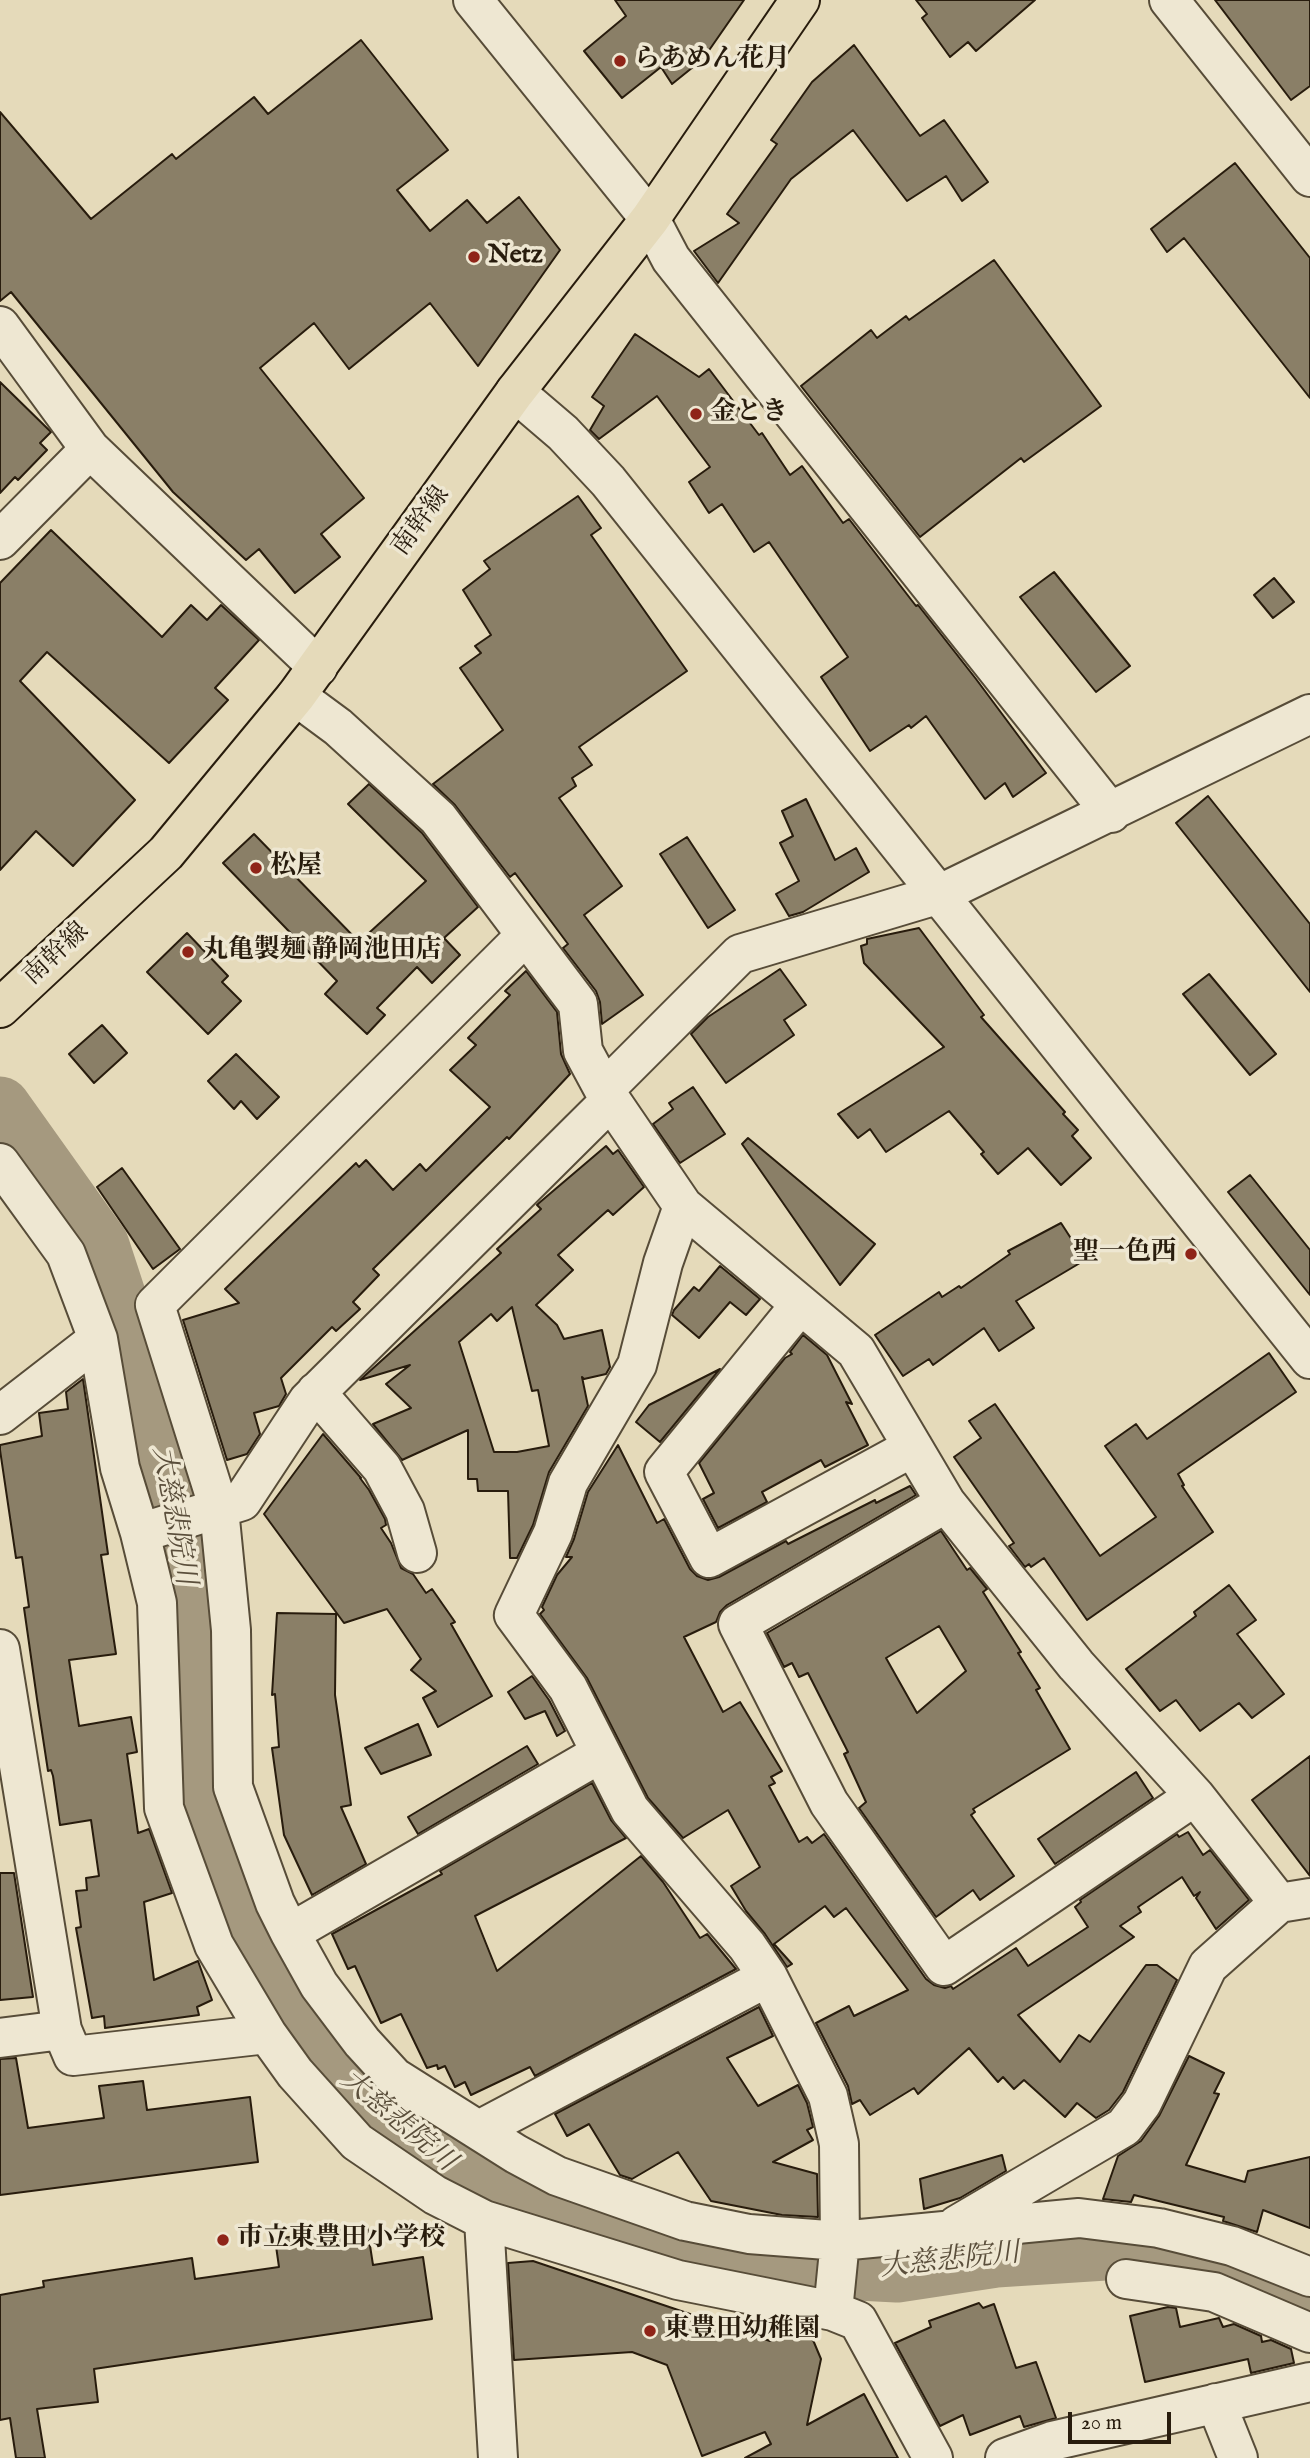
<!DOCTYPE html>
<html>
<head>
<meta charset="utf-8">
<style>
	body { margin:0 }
	#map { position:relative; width:1310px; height:2458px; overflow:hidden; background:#e5daba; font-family:"IM FELL English",serif }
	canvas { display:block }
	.scale { position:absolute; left:1068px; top:2412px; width:103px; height:32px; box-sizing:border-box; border:4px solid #281c0d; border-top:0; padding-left:9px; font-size:21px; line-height:24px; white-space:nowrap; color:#281c0d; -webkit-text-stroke:5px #eee7d2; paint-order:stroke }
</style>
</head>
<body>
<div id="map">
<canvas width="1310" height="2458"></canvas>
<div class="scale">20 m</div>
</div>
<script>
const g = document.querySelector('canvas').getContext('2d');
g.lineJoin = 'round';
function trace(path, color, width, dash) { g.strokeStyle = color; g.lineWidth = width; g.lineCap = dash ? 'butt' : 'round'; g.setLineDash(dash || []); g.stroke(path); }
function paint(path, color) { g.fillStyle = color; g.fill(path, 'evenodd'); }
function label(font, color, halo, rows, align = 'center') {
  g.font = font + ' "IM FELL English","Noto Serif JP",serif'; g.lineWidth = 7; g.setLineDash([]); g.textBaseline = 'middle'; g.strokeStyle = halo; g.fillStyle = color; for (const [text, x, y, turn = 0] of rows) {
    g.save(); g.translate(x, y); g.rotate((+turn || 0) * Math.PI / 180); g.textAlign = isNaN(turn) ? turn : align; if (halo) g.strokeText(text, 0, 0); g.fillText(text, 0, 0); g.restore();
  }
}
trace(new Path2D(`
	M0,1107L99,1246L150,1402L186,1571L192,1712L190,1784L287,2003L339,2075L467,2180L542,2216L619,2236L780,2266L897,2272L996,2257L1121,2249L1231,2267L1310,2296`), '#a5997f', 61);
const building = new Path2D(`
	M615,0H744L703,59L672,84L661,67L622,98L584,51L626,16Z
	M916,0H1035L976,51L968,42L950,57L922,18L927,14Z
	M1215,0H1310V86L1291,100Z
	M361,40L448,150L397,190L430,231L467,200L487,223L519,197L560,250L478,366L430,303L349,369L314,323L260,368L364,498L321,534L340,557L295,593L259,549L246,560L173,492L11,292L0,301V112L91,219L172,154L176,159L254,97L268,114Z
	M854,45L920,136L944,120L988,182L962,201L946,176L907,201L853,130L791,179L718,283L694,251L739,223L727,214L777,144L771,140L812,82Z
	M1235,163L1310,258V398L1184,238L1167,252L1151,229Z
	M994,260L1101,406L1024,462L1021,458L920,537L801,386L871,330L877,338L906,316L909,320Z
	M635,334L699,377L709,369L759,435L762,433L790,475L802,466L843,523L849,519L916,606L918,605L976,679L1046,773L1013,797L1005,783L985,799L926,716L911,728L909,725L870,751L821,677L848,657L769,542L754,552L722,504L709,513L689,482L710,467L657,396L599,439L590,430L604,406L592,397Z
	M0,382L51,432L40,443L47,450L18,480L15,477L0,493Z
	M578,496L601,528L591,535L687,671L579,747L592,765L572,778L576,786L559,798L622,886L584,915L643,995L602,1024L600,1002L596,991L563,948L568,944L515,873L510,877L455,805L433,784L503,730L460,668L481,653L475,646L491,635L463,590L490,569L484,561Z
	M51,530L162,637L191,605L207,620L221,605L259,640L215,688L228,700L169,763L47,652L20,681L135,800L73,866L36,831L0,870V583Z
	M1054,572L1130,666L1096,692L1020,597Z
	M1274,578L1294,602L1273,618L1254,595Z
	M369,784L422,833L478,907L444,938L460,955L432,983L417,967L377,1008L385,1015L367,1034L325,994L337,981L223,863L254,834L359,942L426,881L348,804Z
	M1208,796L1310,924V992L1176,823Z
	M806,799L835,860L856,848L869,872L803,912L789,916L776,894L799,881L780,843L793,836L782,811Z
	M687,837L735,910L708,928L660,854Z
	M919,928L984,1015L981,1017L1065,1112L1063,1114L1078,1130L1072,1136L1091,1158L1061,1185L1028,1148L998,1174L981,1154L984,1152L949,1111L886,1152L870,1129L858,1138L838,1114L944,1047L864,963L861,946L867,944V939Z
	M187,933L228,976L222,982L241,1001L208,1034L147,972Z
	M780,969L806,1005L784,1020L794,1035L726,1083L691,1034L708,1017Z
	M526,971L557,1012L561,1054L570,1074L509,1139L507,1137L373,1269L379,1275L353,1302L360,1309L336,1331L332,1327L281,1378L286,1394L279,1406L254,1413L260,1434L247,1454L227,1460L183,1320L239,1303L225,1289L356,1163L359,1167L366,1160L393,1190L420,1164L426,1171L490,1107L450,1070L476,1045L468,1038L510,995L505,991Z
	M1209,974L1276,1054L1250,1075L1183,994Z
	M102,1025L127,1053L94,1083L69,1054Z
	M236,1054L279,1097L257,1119L241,1101L234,1109L208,1081Z
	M693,1087L725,1134L680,1163L653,1124L673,1109L669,1103Z
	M748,1138L875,1244L840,1285L742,1144Z
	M606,1146L613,1154L618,1150L644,1187L613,1215L608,1210L558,1255L573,1270L536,1305L557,1325L564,1339L602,1330L610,1367L606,1374L584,1379L582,1377L588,1406L549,1472L533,1525L517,1558H510L508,1491H478L477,1479H468V1430L402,1460L373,1424L411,1408L386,1384L410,1365L360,1380L501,1253L497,1249L541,1209L537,1205L539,1203ZM512,1307L532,1391L538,1390L549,1446L517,1452H494L459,1342L491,1314L497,1321Z
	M122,1168L180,1249L153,1269L97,1187Z
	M1250,1175L1310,1250V1295L1228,1192Z
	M1061,1223L1085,1260L1016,1301L1034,1328L999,1351L984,1328L933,1365L929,1359L903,1376L875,1335L939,1292L942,1297L959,1286L961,1288L1010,1254L1008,1251Z
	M720,1266L760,1299L746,1315L730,1302L699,1338L672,1315L674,1310L694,1287L699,1291Z
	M803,1335L827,1355L852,1404L846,1402L868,1445L825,1467L821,1460L762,1492L767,1502L718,1528L703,1499L714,1493L699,1463L785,1358L792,1354L790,1352Z
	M1269,1353L1296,1392L1178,1474L1184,1485L1182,1486L1213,1532L1087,1620L1044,1558L1031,1567L1029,1564L1025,1567L1009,1546L1014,1543L954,1457L981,1438L969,1421L995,1404L1100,1556L1156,1517L1105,1446L1136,1424L1147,1439Z
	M720,1369L660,1442L636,1422L649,1405Z
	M83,1379L108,1554L101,1555L116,1654L69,1660L79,1726L131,1717L137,1752L127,1754L138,1833L149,1829L172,1893L144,1902L154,1980L198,1961L212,2000L197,2007L199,2015L105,2028L104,2016L92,2018L76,1928L81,1927L76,1891L87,1890L86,1878L99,1876L91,1820L60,1825L53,1776L51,1770L48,1771L37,1699L24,1608L29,1607L22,1557L16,1558L0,1450V1445L42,1436L39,1413L68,1409L66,1392Z
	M323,1434L361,1478H360L369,1490L385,1519L386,1525L381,1528L391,1543L401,1568L413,1574L426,1593L432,1589L455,1622L451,1624L492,1696L438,1727L423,1698L436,1691L411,1670L421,1659L387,1609L344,1623L264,1514Z
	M618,1445L657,1523L664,1519L690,1569L697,1576L708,1580L719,1577L786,1541L788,1544L875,1500L876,1503L910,1486L916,1495L727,1605L720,1612L716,1622L684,1637L723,1712L740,1702L782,1771L771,1777L775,1783L769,1786L799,1842L807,1837L812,1843L824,1834L926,1979L934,1985L945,1988L951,1986L953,1989L1016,1948L1028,1966L1088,1927L1075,1907L1081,1902L1080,1900L1177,1834L1179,1837L1188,1832L1203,1855L1210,1850L1249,1900L1216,1929L1196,1898L1200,1892L1194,1896L1182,1877L1138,1907L1141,1912L1120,1926L1134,1937L1018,2015L1060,2062L1079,2035L1090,2042L1146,1965H1157L1177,1980L1123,2092L1109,2110L1096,2118L1077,2103L1065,2117L1024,2080L1014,2089L1003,2077L998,2082L969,2048L918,2094L914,2088L870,2115L860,2100L852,2104L848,2086L816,2023L849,2006L854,2016L908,1990L846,1908L834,1917L825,1906L774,1944L792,1964L787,1967L765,1934L746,1911L731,1886L760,1867L728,1810L683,1838L648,1798L587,1678L540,1614L544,1610L542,1607L557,1575L572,1557H566L574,1539L588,1492Z
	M941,1531L967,1570L970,1568L987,1589L983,1592L1021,1652L1018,1653L1040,1688L1036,1690L1070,1749L973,1809L975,1812L971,1815L1014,1876L980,1900L973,1890L936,1917L859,1808L866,1802L844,1754L848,1752L808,1673L799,1677L792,1663L784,1667L767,1633ZM939,1626L966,1671L917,1713L886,1658Z
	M1229,1585L1256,1620L1237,1634L1284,1694L1252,1718L1239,1703L1200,1731L1176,1700L1160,1711L1126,1669L1196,1616L1194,1612Z
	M277,1613L336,1614L335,1695L351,1805L341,1807L366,1864L312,1895L284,1835L272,1748L279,1747L275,1694L272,1695Z
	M532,1676L549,1700L565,1731L557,1736L545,1711L525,1719L508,1692Z
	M418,1724L431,1755L381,1774L365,1748Z
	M527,1746L538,1764L418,1834L408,1817Z
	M1310,1756V1876L1252,1800Z
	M1136,1772L1153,1798L1055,1864L1038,1839Z
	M592,1783L611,1820L626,1838L475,1916L497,1971L641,1856L663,1882L700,1938L707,1934L736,1969L535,2076L530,2067L471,2095L465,2082L455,2087L445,2066L438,2069L437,2065L427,2068L401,2014L381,2023L355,1966L348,1969L332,1934L442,1874L440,1871Z
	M0,1873H14L33,1997L0,2000Z
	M759,2007L773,2036L727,2058L758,2106L798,2085L807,2103L813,2127L807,2130L813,2140L773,2162L817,2174L818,2217L782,2215L711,2201L678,2152L632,2179L620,2175L589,2124L567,2136L555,2114Z
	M1189,2056L1224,2073L1214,2093L1219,2094L1186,2165L1245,2182L1248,2171L1310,2157V2228L1263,2210L1257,2232L1223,2221L1224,2217L1134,2195L1131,2202L1103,2199L1118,2156L1141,2141L1159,2116Z
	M16,2058L28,2128L104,2118L99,2086L143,2081L147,2110L250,2097L258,2162L0,2195V2059Z
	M1002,2155L1006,2171L960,2198L924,2209L920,2179Z
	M367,2226L373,2265L423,2257L432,2319L94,2369L98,2402L37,2409L45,2458H16L10,2418L0,2420V2295L44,2287L43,2281L192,2258L195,2279L279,2267L275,2239Z
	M533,2261L770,2341L798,2329L813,2340L821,2359L807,2425L864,2394L898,2458H745L771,2444L765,2432L702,2456L667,2365L632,2352L514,2360L508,2263Z
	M979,2303L983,2308L994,2304L1016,2368L1036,2362L1056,2418L1024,2427L1020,2416L970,2435L963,2415L940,2426L895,2343L931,2327L929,2321Z
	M1168,2307L1176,2308L1180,2327L1219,2318L1223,2327L1234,2324L1261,2336L1262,2342L1271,2340L1291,2349L1294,2363L1251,2373L1248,2359L1145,2382L1130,2316Z`);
paint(building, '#8a7f67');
trace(building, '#281c0d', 2);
const minor = new Path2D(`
	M473,0L650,219L671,259L1111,813
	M1169,0L1310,177
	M0,326L90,449L318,667
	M515,392L563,433L608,481L1310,1359
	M0,540L90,449
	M296,696L338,727L438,818L578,1004L583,1051L604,1090L683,1206L663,1263L637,1365L568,1483L553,1533L514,1615L568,1688L630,1810L747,1946L768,1977L828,2096L839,2144L840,2241L833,2311
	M526,935L155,1305L219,1509L231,1630L233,1787L275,1903L290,1933L319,1985L362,2042L394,2077L516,2154L557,2176L685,2221L749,2234L840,2241L1079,2218L1159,2228L1232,2246L1310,2277
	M604,1090L740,954L940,894L1310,714
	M0,1163L66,1254L98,1339L120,1468L140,1533L157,1603L164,1808L214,1945L267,2034L295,2073L357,2142L435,2195L484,2220L678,2280L833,2311L858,2321L933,2458
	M683,1206L856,1351L946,1503L1076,1665L1195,1796L1279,1903
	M800,1305L664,1472L709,1558L913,1447
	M316,1392L382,1468L405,1511L417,1553
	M0,1415L98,1339
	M946,1503L738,1624L829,1803L944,1966L1195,1796
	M140,1533L242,1501L308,1401L611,1100
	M0,1649L62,2030
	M290,1933L601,1753
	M0,2038L62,2030L73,2056L267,2034
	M479,2130L768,1977
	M484,2220L498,2458
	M957,2225L1124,2127L1142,2103L1208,1966L1279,1903L1310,1898
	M1126,2279L1214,2292L1310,2333
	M1216,2403L1238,2458
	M1005,2458L1052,2441L1310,2382`);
const major = new Path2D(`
	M0,1008L166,853L296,696L515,392L650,219L800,0`);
trace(minor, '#574c38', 42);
trace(major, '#281c0d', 42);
trace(minor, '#eee7d2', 38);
trace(major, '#e5daba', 38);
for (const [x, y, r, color] of [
	[620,61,7,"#8f2418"],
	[474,257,7,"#8f2418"],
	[696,414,7,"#8f2418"],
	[256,868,7,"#8f2418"],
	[188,952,7,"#8f2418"],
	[1191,1254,7,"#8f2418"],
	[223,2240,7,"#8f2418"],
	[650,2331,7,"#8f2418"]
]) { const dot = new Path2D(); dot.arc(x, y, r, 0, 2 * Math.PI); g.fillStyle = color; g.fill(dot); trace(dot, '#eee7d2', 2.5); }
label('bold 26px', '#281c0d', '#eee7d2', [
	["らあめん花月",634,61],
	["Netz",488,257],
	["金とき",710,414],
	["松屋",270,868],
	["丸亀製麺 静岡池田店",202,952],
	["聖一色西",1177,1254,"right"],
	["市立東豊田小学校",237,2240],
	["東豊田幼稚園",664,2331]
], 'left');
label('26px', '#281c0d', '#eee7d2', [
	["南幹線",422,522,-54],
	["南幹線",57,955,-43]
]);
label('italic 28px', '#5a4e3b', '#eee7d2', [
	["大慈悲院川",172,1516,80],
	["大慈悲院川",397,2122,40],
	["大慈悲院川",950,2262,-6]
]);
</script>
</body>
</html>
